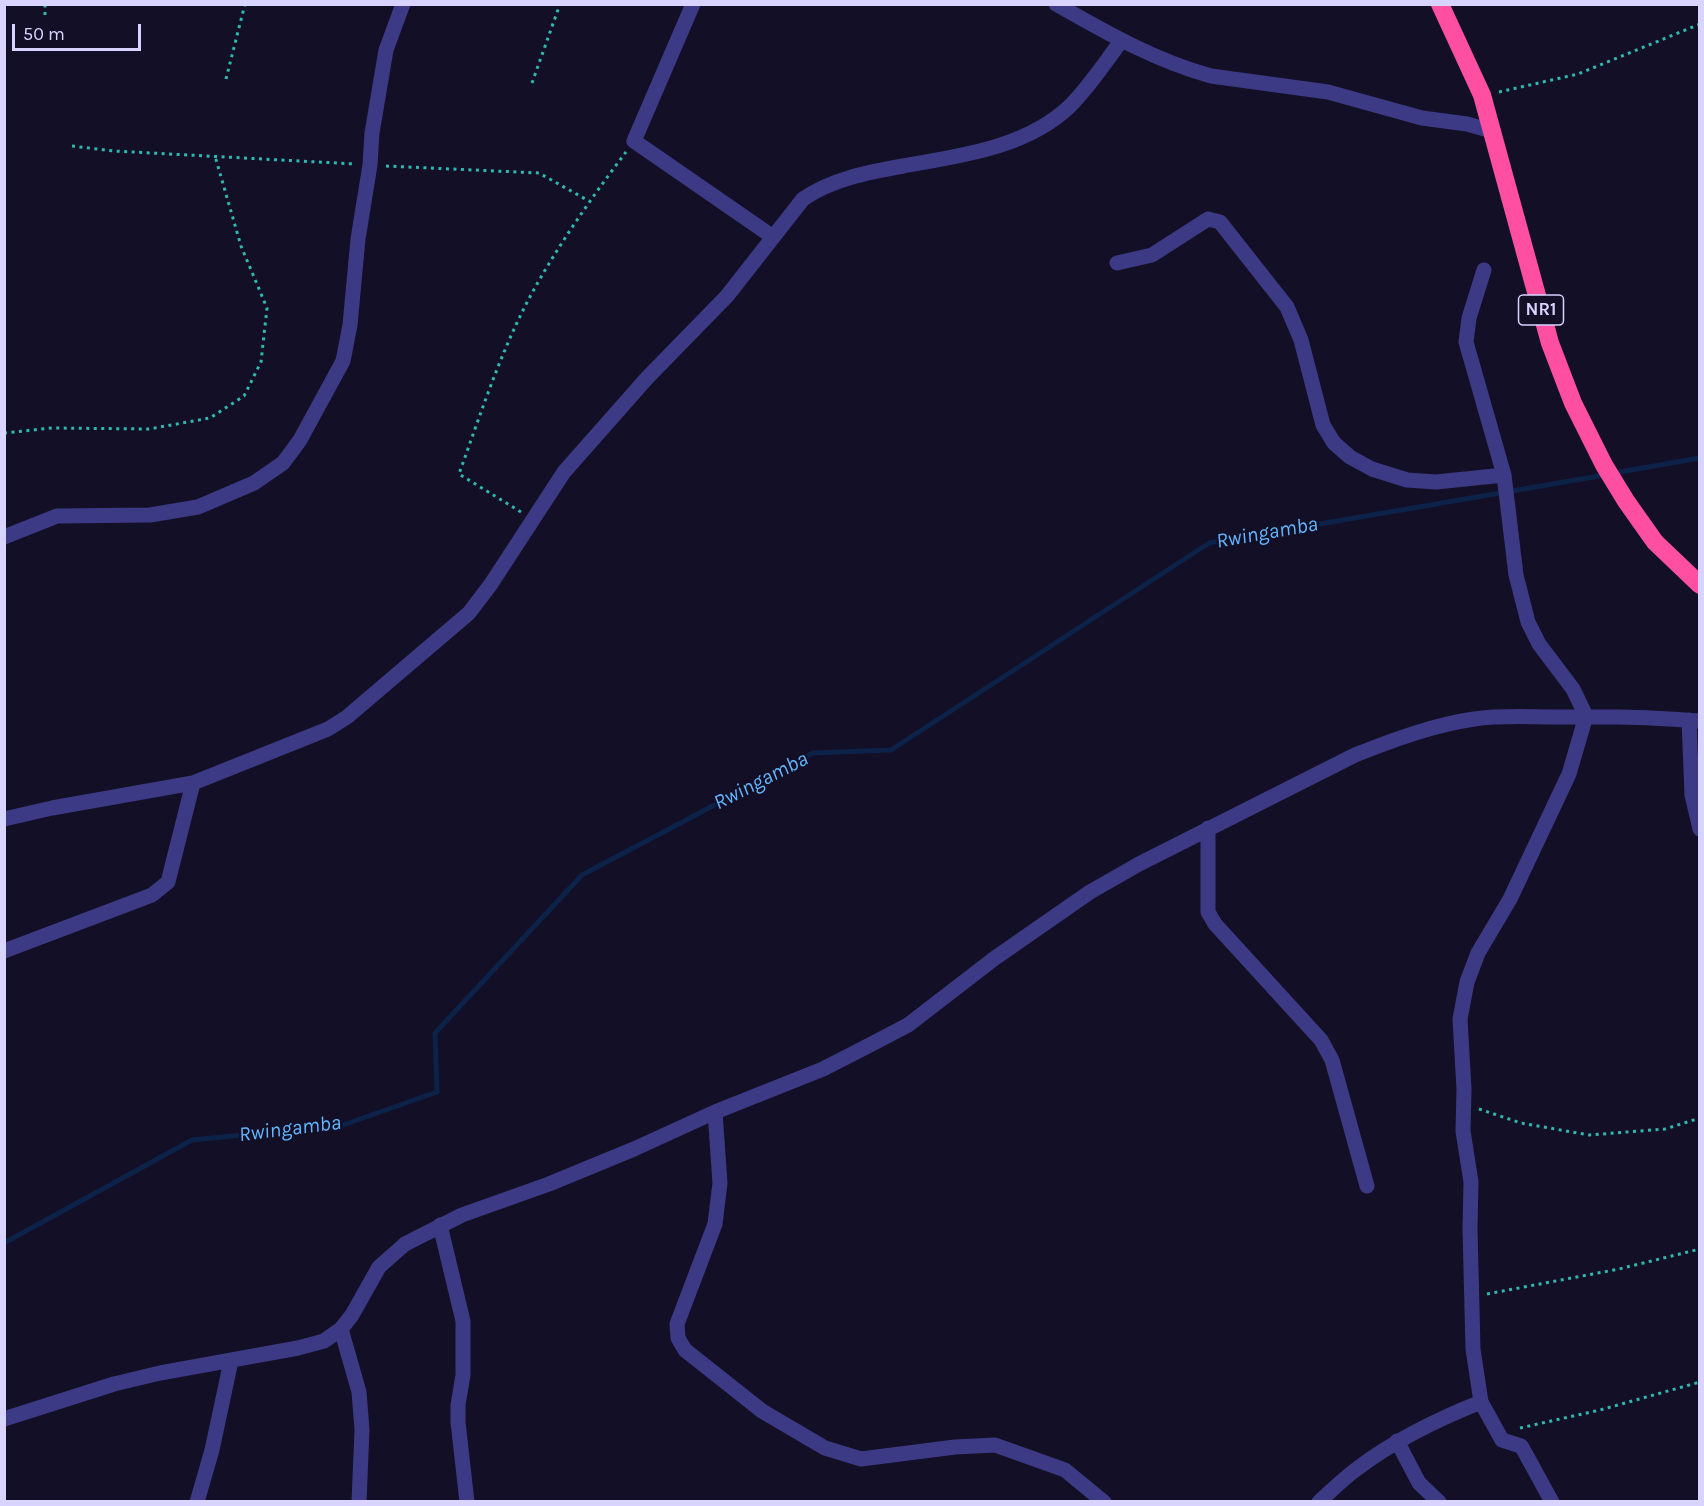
<!DOCTYPE html>
<html>
<head>
<meta charset="utf-8">
<style>
	body { margin:0 }
	#map { position:relative; width:1704px; height:1506px; overflow:hidden; background:#130f26; font-family:Karla,sans-serif }
	canvas { display:block }
	.frame { position:absolute; inset:0; border:6px solid #d9d4ff; pointer-events:none }
	.scale { position:absolute; left:12px; top:24px; width:129px; height:27px; box-sizing:border-box; border:3px solid #d9d4ff; border-top:0; padding-left:8px; font-size:18px; line-height:21px; white-space:nowrap; color:#d9d4ff; -webkit-text-stroke:4px #130f26; paint-order:stroke }
</style>
</head>
<body>
<div id="map">
<canvas width="1704" height="1506"></canvas>
<div class="frame"></div>
<div class="scale">50 m</div>
</div>
<script>
const g = document.querySelector('canvas').getContext('2d');
g.lineJoin = 'round';
function trace(path, color, width, dash) { g.strokeStyle = color; g.lineWidth = width; g.lineCap = dash ? 'butt' : 'round'; g.setLineDash(dash || []); g.stroke(path); }
function label(font, color, halo, rows, align = 'center') {
  g.font = font + ' Karla,sans-serif'; g.lineWidth = 5; g.setLineDash([]); g.textBaseline = 'middle'; g.strokeStyle = halo; g.fillStyle = color; for (const [text, x, y, turn = 0] of rows) {
    g.save(); g.translate(x, y); g.rotate((+turn || 0) * Math.PI / 180); g.textAlign = isNaN(turn) ? turn : align; if (halo) g.strokeText(text, 0, 0); g.fillText(text, 0, 0); g.restore();
  }
}
trace(new Path2D(`
	M1614,473L1700,458
	M4,1243L192,1140L343,1125L437,1092L435,1033L582,875L813,753L891,750L1209,543L1605,475`), '#0c2248', 5);
trace(new Path2D(`
	M45,15V4
	M226,79L245,4
	M532,83L560,4
	M1499,92L1578,74L1700,24
	M72,146L114,151L355,164
	M386,166L539,173L589,201
	M4,433L52,428L149,429L210,418L244,396L261,362L267,308L241,246L215,156
	M521,512L459,474C481,413 501,350 532,293C559,244 592,197 626,152
	M1479,1109L1521,1123L1589,1135L1665,1129L1700,1118
	M1487,1294L1619,1269L1700,1249
	M1520,1428L1600,1410L1700,1382`), '#2fb8b0', 3, [3, 4.5]);
trace(new Path2D(`
	M693,4L634,141L773,237
	M1056,4C1105,32 1156,61 1211,76L1328,92L1422,118L1467,124L1492,131
	M1117,263L1152,255L1208,219L1220,222L1287,307L1301,340L1323,425L1334,443L1350,457L1372,469L1407,480L1436,482L1504,475
	M1484,270L1469,318L1466,342L1504,475L1516,575L1528,622L1539,644L1573,689L1586,716L1569,774L1510,899L1478,953L1467,982L1460,1019L1464,1089L1463,1131L1471,1182L1470,1228L1473,1349L1481,1402L1502,1440L1521,1446L1523,1449L1552,1502
	M4,537L57,516L150,515L198,507L254,483L283,463L300,440L343,361L350,325L358,239L370,165L372,133L386,50L403,4
	M1689,720L1692,795L1700,829
	M4,819L52,808L193,783L328,729L347,717L469,613L491,584L564,472L647,378L727,296L803,199C832,179 869,172 903,166C960,156 1026,148 1070,106C1089,87 1105,63 1121,41
	M1208,828V912L1215,924L1321,1040L1332,1060L1367,1186
	M4,951L152,895L168,882L193,783
	M715,1112L720,1183L715,1224L677,1324L678,1338L685,1350L762,1411L825,1448L861,1459L955,1447L995,1445L1065,1470L1104,1502
	M440,1225L463,1321V1375L458,1405V1422L467,1502
	M341,1329L359,1392L362,1430L359,1502
	M4,1419L114,1384L160,1373L298,1348L324,1341L341,1329L352,1315L379,1267L405,1244L462,1215L549,1184L634,1149L715,1112L823,1069L864,1048L908,1025L995,958L1090,892L1139,864L1355,755C1393,740 1433,725 1474,719C1501,715 1529,717 1557,717C1604,716 1652,717 1700,721
	M1397,1441L1419,1483L1439,1502
	M197,1502L212,1450L231,1361
	M1319,1502C1332,1490 1344,1478 1358,1468C1395,1440 1438,1419 1481,1402`), '#3d3a85', 15);
trace(new Path2D(`
	M1440,4L1482,95L1550,343L1573,403L1604,465L1626,501L1655,542L1700,585`), '#ff4fa3', 18);
for (const [x, y, w] of [
	[1541,310,45]
]) { const box = new Path2D(); box.roundRect(x - w / 2, y - 15, w, 30, 4.5); g.fillStyle = '#130f26'; g.fill(box); trace(box, '#d9d4ff', 1.5); }
label('bold 18px', '#d9d4ff', null, [
	["NR1",1541,310]
]);
label('italic 21px', '#62b6ff', '#130f26', [
	["Rwingamba",1267,533,-10],
	["Rwingamba",761,781,-27],
	["Rwingamba",290,1129,-7]
]);
</script>
</body>
</html>
